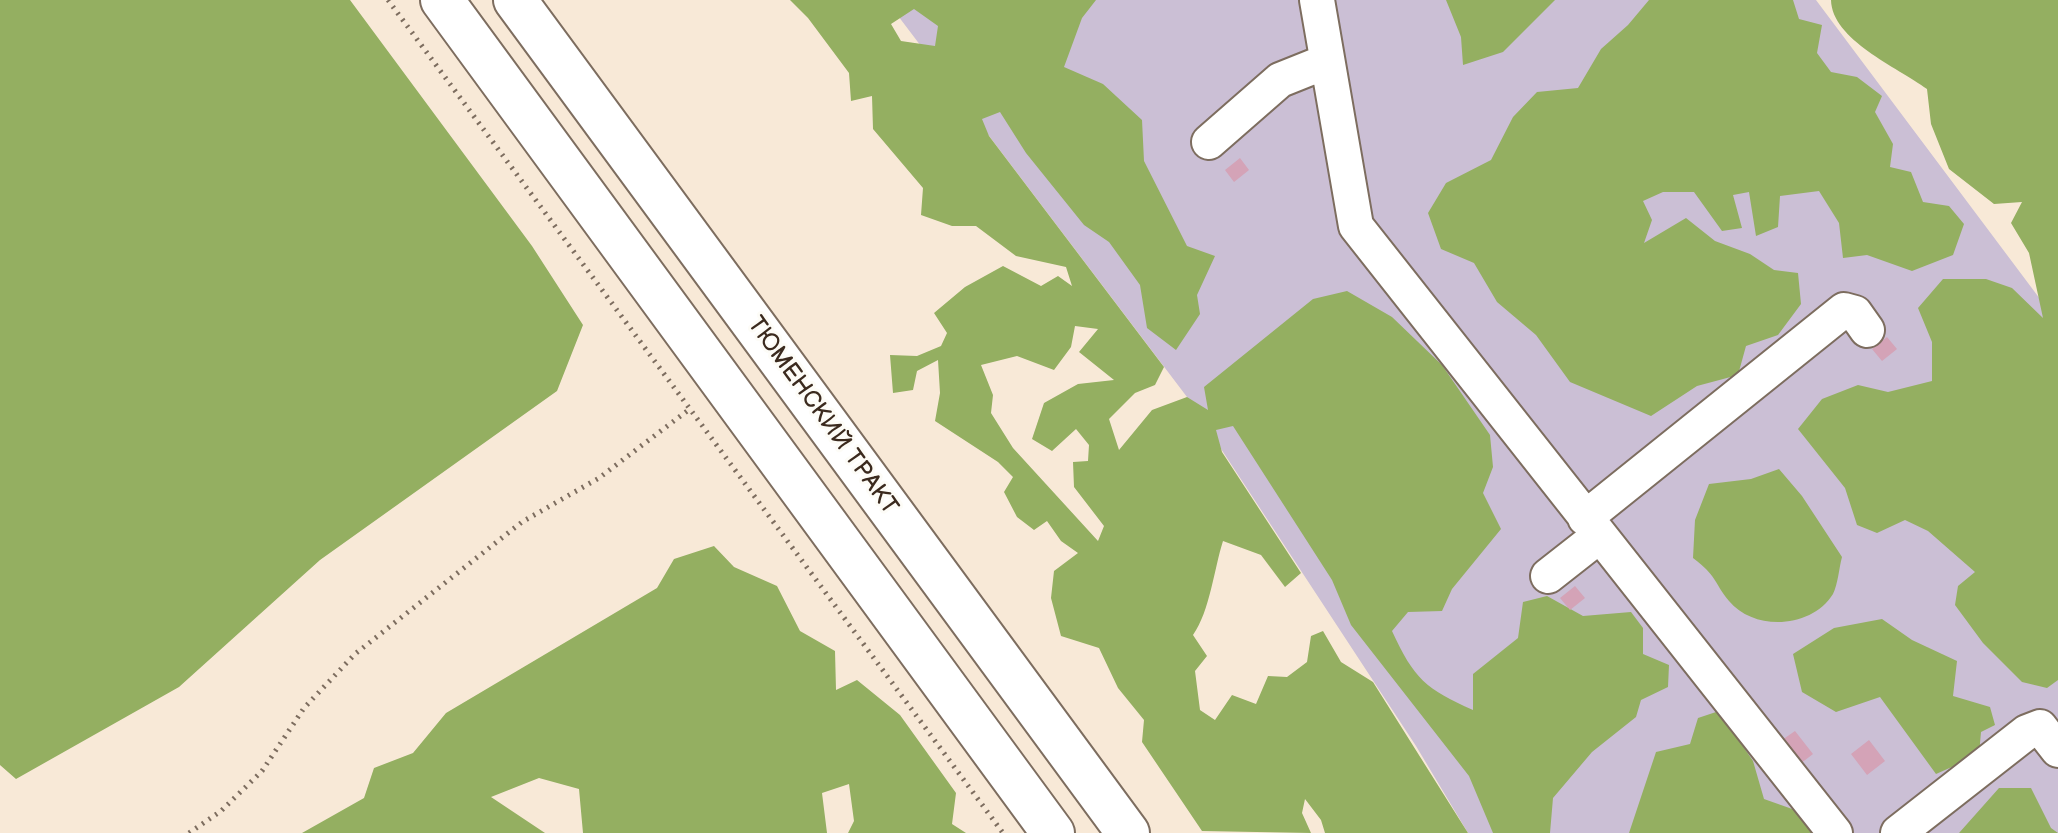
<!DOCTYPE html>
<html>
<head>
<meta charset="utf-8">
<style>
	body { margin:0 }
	canvas { display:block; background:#f8e9d7 }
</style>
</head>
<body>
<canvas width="2058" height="833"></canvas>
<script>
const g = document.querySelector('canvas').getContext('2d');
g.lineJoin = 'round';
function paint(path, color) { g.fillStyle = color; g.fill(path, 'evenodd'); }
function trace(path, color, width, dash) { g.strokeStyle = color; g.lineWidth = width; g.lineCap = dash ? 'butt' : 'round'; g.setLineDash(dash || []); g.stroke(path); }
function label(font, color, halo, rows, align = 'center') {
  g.font = font + ' "Balsamiq Sans",sans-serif'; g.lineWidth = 6; g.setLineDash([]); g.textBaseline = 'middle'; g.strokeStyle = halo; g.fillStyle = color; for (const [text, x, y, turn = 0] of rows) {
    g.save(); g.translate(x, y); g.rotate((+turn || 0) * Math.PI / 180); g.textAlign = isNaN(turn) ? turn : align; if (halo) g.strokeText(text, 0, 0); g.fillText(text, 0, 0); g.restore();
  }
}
paint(new Path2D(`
	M886,0H1816L2058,323V833H1468L1416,746L1187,397Z`), '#cbbfd5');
paint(new Path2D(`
	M0,0H350L532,246L583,325L557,391L320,560L179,687L16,779L0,765Z
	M790,0H1096L1082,18L1064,67L1103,84L1142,120L1144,161L1187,246L1215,256L1197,295L1200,314L1176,350L1147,328L1140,285L1109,242L1084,225L1026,153L1000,112L982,119L989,136L1164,367L1155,385L1135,393L1109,419L1119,450L1152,410L1187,397L1208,410L1204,387L1313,299L1347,291L1392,317L1442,365L1490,435L1493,467L1483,493L1501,529L1452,589L1442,611L1408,612L1392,631C1414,679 1426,689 1473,710V674L1518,638L1523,602L1547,596L1583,616L1631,612L1643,628V654L1669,665L1668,687L1641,700L1636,717L1592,752L1553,798L1550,833H1493L1469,776L1351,625L1332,580L1233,426L1216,430L1222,452L1301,573L1285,587L1261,555L1223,541C1214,569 1210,611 1193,635L1207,656L1195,671L1200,710L1215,720L1232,695L1256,704L1268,676L1287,677L1307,662L1311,636L1323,631L1341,662L1373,682L1468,833H1325L1321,820L1305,799L1302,813L1311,833L1202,831L1142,742L1144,720L1118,688L1099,648L1061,636L1051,598L1054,571L1078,553L1061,541L1047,521L1034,530L1017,517L1004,492L1013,477L998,462L935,421L940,393L938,360L917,371L913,390L893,393L890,355L917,356L941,346L947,333L934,313L965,287L1003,266L1041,286L1058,276L1072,286L1066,267L1016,256L976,226H952L921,215L923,188L873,129L872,96L851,101L849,73L808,18ZM914,9L938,26L935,46L901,41L891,24ZM1075,326L1098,329L1079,352L1114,380L1078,384L1044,403L1032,439L1052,451L1076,429L1089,445L1088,461L1073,462L1074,487L1104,526L1098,541L1013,448L991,413L993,395L981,365L1017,356L1054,370L1071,347Z
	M1446,0H1555L1503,52L1463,65L1461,37Z
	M1649,0H1793L1799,19L1822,25L1817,53L1831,72L1857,77L1882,96L1875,112L1893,144L1890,167L1911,172L1923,202L1949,206L1964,224L1953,255L1912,271L1867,255L1843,258L1839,223L1819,191L1780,196L1778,227L1756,236L1749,192L1733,195L1742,228L1722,231L1694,192H1663L1643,201L1652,220L1644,243L1686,218L1715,241L1750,254L1774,270L1798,273L1801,304L1778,335L1746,346L1738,375L1697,386L1651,416L1570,382L1536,335L1497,302L1474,263L1441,249L1428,213L1446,183L1491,160L1513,117L1537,92L1578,88L1601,49L1628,25Z
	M1831,0H2058V680L2047,688L2022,682L1983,643L1955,605L1958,586L1975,572L1928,531L1905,520L1877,533L1857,525L1845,488L1798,429L1822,399L1858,385L1888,392L1932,381V342L1918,308L1943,279H1986L2012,288L2043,318L2029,253L2011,223L2022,202L1994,204L1949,169L1931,124L1927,89C1897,67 1832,40 1831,0Z
	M1779,469L1802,496L1842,557C1839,568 1838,584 1833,594C1812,628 1755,632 1729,601C1713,581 1717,576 1693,558L1695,520L1709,484L1751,479Z
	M714,546L734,567L777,586L800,631L835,651L836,690L857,680L900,715L956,793L952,824L966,833H848L854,821L849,784L822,793L827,833H583L579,789L539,778L491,797L545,833H302L364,798L374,768L413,753L446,713L657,588L674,559Z
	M1882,619L1912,640L1957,661L1953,696L1990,707L1995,725L1981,732L1979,755L1936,774L1880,697L1836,712L1802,692L1793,654L1834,628Z
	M1719,711L1753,761L1764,799L1795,810L1812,833H1629L1656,752L1690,744L1698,718Z
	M1999,788H2031L2051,828L2058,833H1959Z`), '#94af61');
paint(new Path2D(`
	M1240,158L1249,170L1234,182L1225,170Z
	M1887,337L1897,349L1882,361L1872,349Z
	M1575,586L1585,598L1570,610L1560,598Z
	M1795,731L1813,754L1800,764L1782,740Z
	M1869,740L1885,761L1867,775L1851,754Z`), '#d4a3b7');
const minor = new Path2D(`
	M1317,0L1356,226L1835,833
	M1209,142L1280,80L1325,62
	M1585,518L1844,310L1855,313L1867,330
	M1548,576L1599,536
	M1898,833L2027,732L2040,727L2058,750`);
const major = new Path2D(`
	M442,0L1053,833
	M515,0L1128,833`);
trace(minor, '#7d6d5f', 38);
trace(major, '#7d6d5f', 46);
trace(new Path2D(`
	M388,0L1003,833
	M189,833L221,811L262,771L304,708L355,654L522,522L599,478L691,408`), '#7d6d5f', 5, [2, 6]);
trace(minor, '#fff', 34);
trace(major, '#fff', 42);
label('24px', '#3b2a1e', '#fdfcf7', [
	["ТЮМЕНСКИЙ ТРАКТ",822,416,54]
]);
</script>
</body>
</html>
